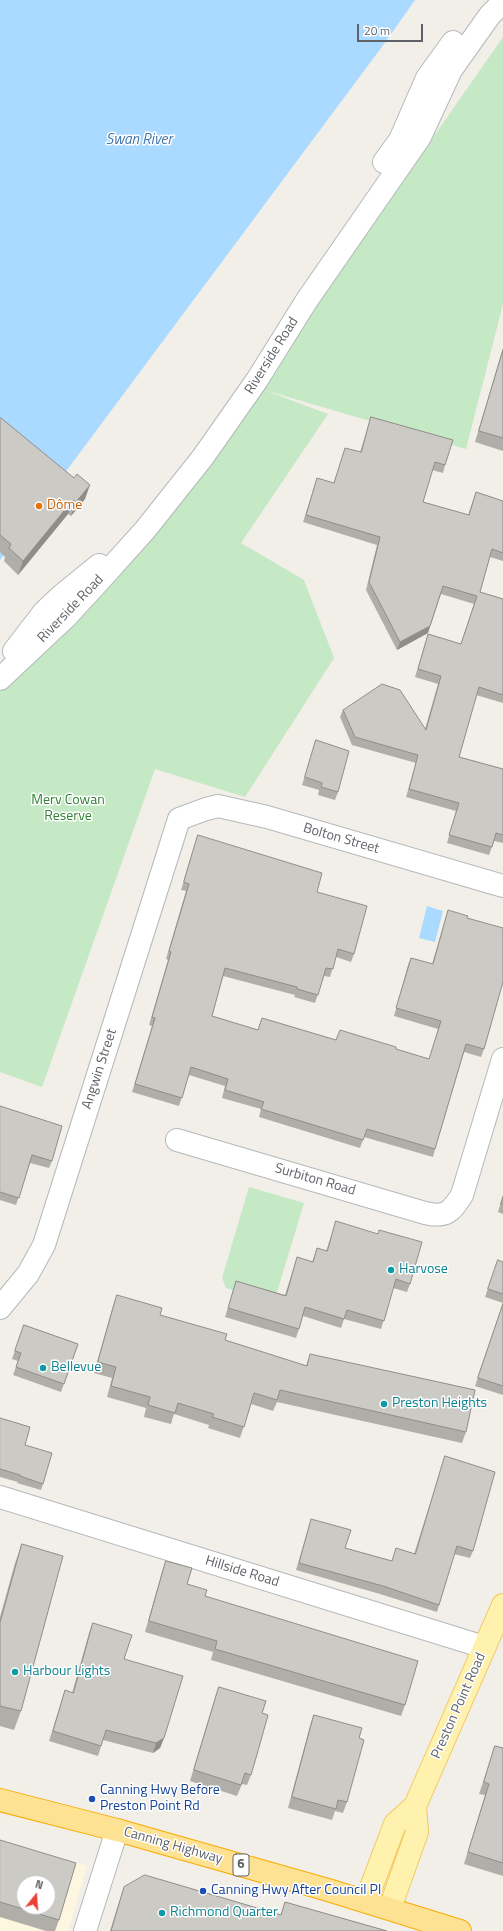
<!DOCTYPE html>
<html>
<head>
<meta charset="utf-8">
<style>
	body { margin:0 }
	#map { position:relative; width:503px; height:1931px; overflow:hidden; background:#f1efe8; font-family:"Titillium Web",sans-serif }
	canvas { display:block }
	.north { position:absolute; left:16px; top:1875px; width:40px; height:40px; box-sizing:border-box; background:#fff; border:1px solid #bfc1c3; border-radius:50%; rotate:17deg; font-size:11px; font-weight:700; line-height:16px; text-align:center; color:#5f6368 }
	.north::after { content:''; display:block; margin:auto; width:14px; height:18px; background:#ea4335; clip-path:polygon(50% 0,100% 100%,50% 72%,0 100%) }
	.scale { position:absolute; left:357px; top:24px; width:66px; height:18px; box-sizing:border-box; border:2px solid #5f6368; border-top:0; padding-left:5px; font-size:12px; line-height:14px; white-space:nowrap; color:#5f6368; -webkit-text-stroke:3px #fff; paint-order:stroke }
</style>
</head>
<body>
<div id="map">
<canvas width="503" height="1931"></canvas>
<div class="north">N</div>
<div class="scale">20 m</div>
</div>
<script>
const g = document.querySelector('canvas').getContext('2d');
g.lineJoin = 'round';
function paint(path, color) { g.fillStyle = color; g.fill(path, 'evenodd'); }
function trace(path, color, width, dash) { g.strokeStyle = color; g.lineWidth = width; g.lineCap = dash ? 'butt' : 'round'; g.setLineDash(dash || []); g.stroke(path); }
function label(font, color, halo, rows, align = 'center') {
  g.font = font + ' "Titillium Web",sans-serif'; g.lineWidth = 3; g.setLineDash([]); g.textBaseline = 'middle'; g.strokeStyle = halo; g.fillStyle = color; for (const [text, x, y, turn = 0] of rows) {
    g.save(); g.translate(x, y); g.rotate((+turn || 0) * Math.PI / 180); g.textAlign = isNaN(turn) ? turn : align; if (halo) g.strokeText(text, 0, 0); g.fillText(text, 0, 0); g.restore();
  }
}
paint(new Path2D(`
	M0,1840L87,1866L68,1931H0ZM24,1883H48V1907H24Z`), '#fef7e0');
paint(new Path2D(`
	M503,37V304L466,449L264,390L328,414L241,543L304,580L334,658L245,797L155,769L42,1087L0,1072V682L172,496L361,241Z
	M249,1187L304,1203L274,1302L226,1288L222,1278Z`), '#c5e8c5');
paint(new Path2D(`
	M0,0H415L384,44L0,560Z
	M427,906L443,911L435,942L419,938Z`), '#aadaff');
const minor = new Path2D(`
	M384,162L400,140L427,78L453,42
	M14,651L44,612L62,595L99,565
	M0,679L66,617L100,580L145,530L203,457L257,380L307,300L420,137L451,70L490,15L503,2
	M177,1140L425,1213C446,1218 451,1212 462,1195L503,1059
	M0,1308L28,1274L44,1245L179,819L206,809L218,806L267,817L503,886
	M0,1497L484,1647
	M85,1931L117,1830`);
const major = new Path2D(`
	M366,1901L395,1824L415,1806L503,1605
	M390,1908L417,1832L415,1806`);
const highway = new Path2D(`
	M0,1800L117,1830L328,1890L460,1931`);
trace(minor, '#b5b8bc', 24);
trace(major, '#f2c960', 24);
trace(highway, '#f9ab00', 24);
trace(minor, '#fff', 22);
trace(major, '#fff2af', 22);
trace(highway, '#fde293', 22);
paint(new Path2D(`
	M503,348V451L475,442Z
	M371,417L445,465L443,473L432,470L423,502L468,515L476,492L503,501V561L490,557L480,592L503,599V703L476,695L459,757L503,769V843L494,841L489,855L447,843L456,811L406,797L416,763L352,745L340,717L343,710L425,729L438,684L415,677L428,634L461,644L474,604L441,594L428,633L397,650L366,590L377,545L303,522L317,478L334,483L345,448L360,452Z
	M0,419L85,499L71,516L68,514L18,575L4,561L5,557L0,552Z
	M316,740L338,792L335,800L318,795L319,790L302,785Z
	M198,835L317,892L354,954L351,962L336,957L330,977L324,976L315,1003L294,997L295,995L223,976L212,1016L258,1030L262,1018L336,1040L340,1030L396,1049L429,1059L438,1029L394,1016L408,965L411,958L432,964L448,910L467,918L484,1049L481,1057L464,1052L435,1149L433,1157L364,1137L360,1148L259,1117L261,1109L222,1098L225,1086L189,1075L179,1106L132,1092L152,1026L149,1025L168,960L166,959L186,891L181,890Z
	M0,1106L52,1161L49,1168L30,1163L16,1205L0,1200Z
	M503,1195V1214L498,1212Z
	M336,1221L410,1284L407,1292L393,1288L381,1329L344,1319L341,1328L303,1316L296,1338L225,1317L236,1281L285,1295L297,1257L312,1262L317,1248L326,1251Z
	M498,1260L503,1262V1303L485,1297Z
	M117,1295L160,1315L225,1340L306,1366L310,1354L466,1432L462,1443L277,1402L273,1411L251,1404L240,1438L208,1428L209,1425L174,1414L171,1424L144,1417L146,1408L107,1397L112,1378L94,1373L113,1306Z
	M503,1303V1395L475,1386Z
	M24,1325L78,1344L61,1392L13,1375L18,1361L12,1359Z
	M0,1418L25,1445L43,1484L41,1490L17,1483L18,1482L0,1477Z
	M445,1456L473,1551L470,1558L454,1554L437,1612L380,1594L296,1570L311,1519L345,1548L392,1561L396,1548L414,1554Z
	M22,1544L21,1711L14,1730L0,1726V1617L15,1563Z
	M166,1561L187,1584L205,1596L405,1705L401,1716L211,1660L213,1652L145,1632L162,1572Z
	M93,1623L124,1659L164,1738L160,1748L153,1753L103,1740L98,1756L49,1741L65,1690L72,1693L89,1633Z
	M219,1687L262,1713L251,1775L247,1785L242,1784L237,1796L190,1781L215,1698Z
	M314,1715L359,1738L347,1802L343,1813L335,1811L332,1820L288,1808L310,1726Z
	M495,1746L503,1748V1876L464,1864L485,1795L479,1794Z
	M0,1840L59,1920L55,1931H46L0,1917Z
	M124,1887L281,1915L285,1902L387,1931H110L118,1905Z`), '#afaea9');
paint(new Path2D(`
	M90,485L85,499L71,516L76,502Z
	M73,500L68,514L18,575L23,561Z
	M430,626L428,633L397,650L400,642Z
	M164,1738L160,1748L153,1753L156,1743Z`), '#8f8d8a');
const building = new Path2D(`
	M503,350V438L479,431Z
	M371,417L453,440L445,465L435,462L423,502L469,515L476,492L503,501V553L492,549L480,592L503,599V695L479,687L459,757L503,769V835L496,833L492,847L449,835L459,803L409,789L418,755L355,737L343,710L382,684L400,690L426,730L441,676L418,669L428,634L461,644L477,596L443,586L430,626L400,642L369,582L380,537L306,515L317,478L334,483L345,448L361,452Z
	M1,418L74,478L77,474L90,485L76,502L73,500L23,561L9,548L11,544L0,535V419Z
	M316,740L349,751L338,792L321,787L322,783L305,777Z
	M198,835L322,873L317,892L367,906L354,954L338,949L333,969L326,968L318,995L297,989V987L225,968L212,1016L258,1030L262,1018L336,1040L340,1030L396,1047V1049L429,1059L441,1021L396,1008L411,958L433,964L448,910L468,916L467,918L503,928V982L484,1049L466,1044L435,1149L367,1129L363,1140L261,1109L264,1102L225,1090L228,1079L191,1067L182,1098L135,1084L155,1018L152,1017L171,952L169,951L189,884L184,882Z
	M0,1106L62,1126L52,1161L32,1155L19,1198L0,1192Z
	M503,1197V1204H501Z
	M336,1221L378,1234L379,1230L422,1242L410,1284L396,1279L384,1321L347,1310L344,1319L305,1307L299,1329L228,1308L236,1281L286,1296L297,1257L313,1262L317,1248L327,1251Z
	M498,1260L503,1262V1294L488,1289Z
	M117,1295L162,1308L160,1315L227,1334L225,1340L307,1366L310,1354L475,1390L466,1432L280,1390L277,1400L254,1393L244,1427L212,1417L214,1414L178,1403L175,1413L148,1405L150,1397L111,1386L116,1367L98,1362Z
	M503,1304V1386L478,1378Z
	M24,1325L78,1344L64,1384L16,1367L21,1353L15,1351Z
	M0,1418L30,1427L25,1445L52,1453L43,1484L20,1476V1475L0,1469Z
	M445,1456L495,1472L473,1551L457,1546L439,1605L383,1586L299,1563L311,1519L351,1530L345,1548L392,1561L396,1548L415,1554Z
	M22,1544L63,1556L21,1711L0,1706V1623Z
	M166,1561L192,1568L187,1584L207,1590L205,1596L418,1661L405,1705L215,1649L217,1641L149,1621Z
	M93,1623L132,1635L124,1659L183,1676L164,1738L156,1743L106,1730L101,1746L53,1731L65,1690L73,1693Z
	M219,1687L266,1701L262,1713L268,1715L258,1751L251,1775L245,1773L241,1785L194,1770Z
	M314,1715L362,1728L359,1738L364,1740L347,1802L338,1800L336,1809L292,1797Z
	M495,1746L503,1748V1863L468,1852L489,1784L484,1782Z
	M0,1840L76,1863L59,1920L0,1902ZM24,1883H48V1907H24Z
	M145,1875L281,1915L285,1902L387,1931H111L124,1887Z`);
paint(building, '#cccac5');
trace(building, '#8f8d8a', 1);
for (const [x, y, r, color] of [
	[39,506,4,"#e8710a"],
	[391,1270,4,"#0f9aa8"],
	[43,1368,4,"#0f9aa8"],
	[384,1404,4,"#0f9aa8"],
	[15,1672,4,"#0f9aa8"],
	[92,1799,4,"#1a4fb4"],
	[203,1891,4,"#1a4fb4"],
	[162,1913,4,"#0f9aa8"]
]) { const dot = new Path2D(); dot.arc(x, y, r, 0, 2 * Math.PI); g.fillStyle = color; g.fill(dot); trace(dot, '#fff', 1.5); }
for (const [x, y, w] of [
	[241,1865,16]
]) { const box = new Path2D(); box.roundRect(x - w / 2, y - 11, w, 22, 3); g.fillStyle = '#fff'; g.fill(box); trace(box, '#5f6368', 1); }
label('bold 13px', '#5f6368', null, [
	["6",241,1865]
]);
label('14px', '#5f6368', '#fff', [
	["Riverside Road",272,356,-58],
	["Riverside Road",71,609,-46],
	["Bolton Street",341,839,16],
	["Angwin Street",100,1069,-72],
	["Surbiton Road",315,1180,16],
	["Hillside Road",242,1572,17],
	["Preston Point Road",459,1706,-66],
	["Canning Highway",173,1846,16]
]);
label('14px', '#c56008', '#fff', [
	["Dôme",47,506]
], 'left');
label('14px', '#348238', '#fff', [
	["Merv Cowan",68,801],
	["Reserve",68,817]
]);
label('14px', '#0d838f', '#fff', [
	["Harvose",399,1270],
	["Bellevue",51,1368],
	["Preston Heights",392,1404],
	["Harbour Lights",23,1672],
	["Richmond Quarter",170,1913]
], 'left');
label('14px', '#164399', '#fff', [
	["Canning Hwy Before",100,1791],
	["Preston Point Rd",100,1807],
	["Canning Hwy After Council Pl",211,1891]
], 'left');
label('italic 15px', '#4174aa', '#fff', [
	["Swan River",139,140]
]);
</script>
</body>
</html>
